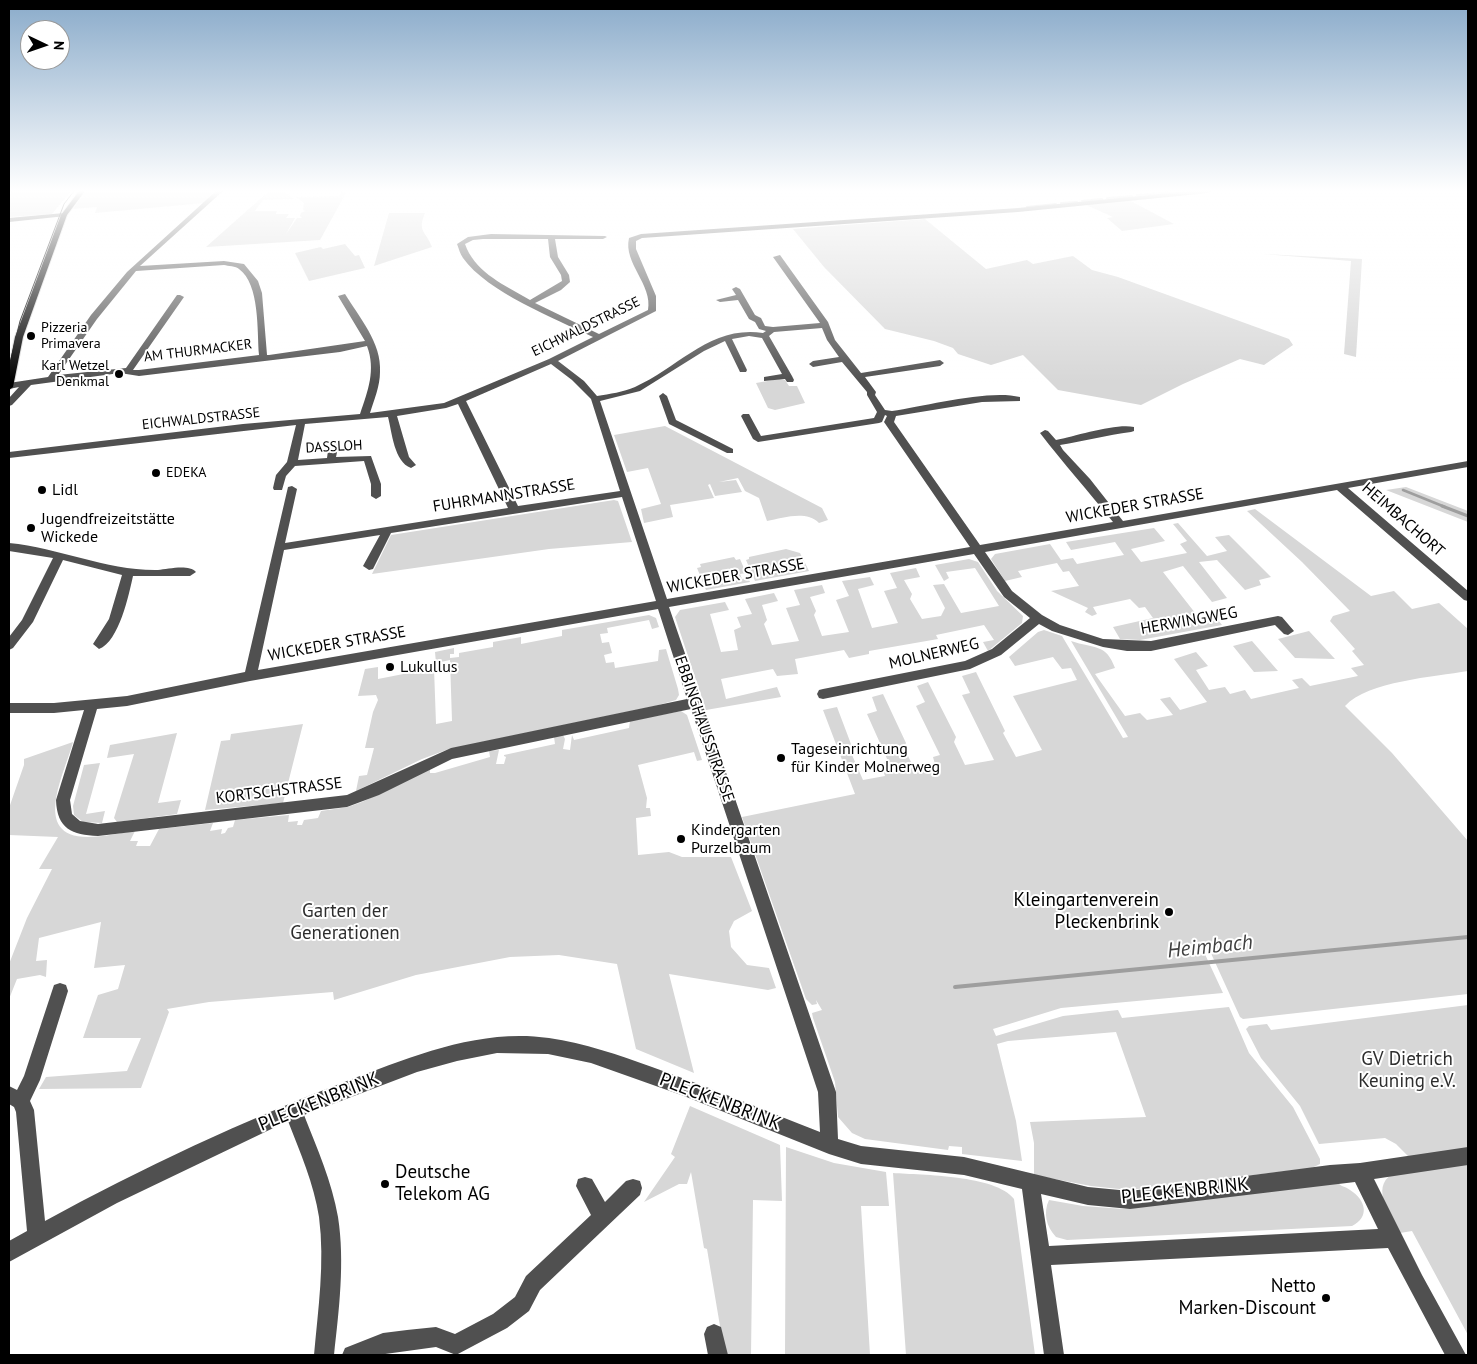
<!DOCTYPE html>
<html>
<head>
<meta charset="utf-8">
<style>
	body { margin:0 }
	#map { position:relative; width:1477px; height:1364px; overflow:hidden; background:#fff; font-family:"PT Sans",sans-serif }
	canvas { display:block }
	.frame { position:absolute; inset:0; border:10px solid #000; pointer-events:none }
	.north { position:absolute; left:20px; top:20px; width:50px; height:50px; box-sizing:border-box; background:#fff; border:1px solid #999; border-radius:50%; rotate:93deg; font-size:14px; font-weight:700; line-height:20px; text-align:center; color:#000 }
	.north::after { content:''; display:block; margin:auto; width:18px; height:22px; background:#000; clip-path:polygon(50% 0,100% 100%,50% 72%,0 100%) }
</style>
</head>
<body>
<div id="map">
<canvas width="1477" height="1364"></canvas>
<div class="frame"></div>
<div class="north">N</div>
</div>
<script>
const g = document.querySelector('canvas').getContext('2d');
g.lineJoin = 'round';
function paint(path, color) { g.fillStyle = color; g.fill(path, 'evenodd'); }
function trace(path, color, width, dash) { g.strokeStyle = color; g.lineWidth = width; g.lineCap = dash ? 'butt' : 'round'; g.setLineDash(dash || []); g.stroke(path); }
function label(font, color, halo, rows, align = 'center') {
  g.font = font + ' "PT Sans",sans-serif'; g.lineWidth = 4; g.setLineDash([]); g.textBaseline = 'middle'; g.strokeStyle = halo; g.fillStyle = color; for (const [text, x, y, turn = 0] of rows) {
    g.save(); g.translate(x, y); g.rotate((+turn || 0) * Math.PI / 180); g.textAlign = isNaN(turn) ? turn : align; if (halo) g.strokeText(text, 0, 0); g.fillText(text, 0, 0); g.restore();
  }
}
paint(new Path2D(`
	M12,191H71L52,214L9,217V196Z
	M86,191H215L204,203L95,213L97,207L73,209Z
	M269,191H283L294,199L263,200L255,211H277L276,214H289L286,218H295L286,234L297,218H302L300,216L301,213L305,211L303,210L304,203L296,197L339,196L342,191H347L320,240L206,247Z
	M1129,200L1174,224L1122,231L1107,218L1113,217L1084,204Z
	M389,213H425C417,232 426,231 432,247L374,266Z
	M925,219L986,269L1027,260L1033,264L1073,256L1092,270L1118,277L1289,339L1293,345L1264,365L1240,359L1183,384L1141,405L1058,390L1023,355L991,365L958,354L953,348L934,341L885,329L824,267L793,229Z
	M345,244L355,256L359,255L365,268L309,281L295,253L321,247L323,249Z
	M1263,254L1362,259L1356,357L1344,354L1351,261Z
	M779,379L785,380L789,386H797L805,403L775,410L768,408L756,383Z
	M665,426L822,508L828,520L819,523C806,510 783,518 767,521L759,498L745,491L738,478L719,482L736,480L742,492L715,496L710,484L708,485L714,498L670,505L673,517L644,523L641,509L661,504L648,468L627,472L614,435Z
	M1406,487L1468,511V522L1386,490Z
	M614,500L618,501L632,542L549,549L372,574L391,535Z
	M1255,509L1371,596L1394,591L1412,609L1439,603L1468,629V671C1434,677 1368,681 1345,706L1392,753L1468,841V994L1243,1019L1240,1017L1209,949L1203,950L1223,993L1061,1008L993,1029L996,1036L1063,1016L1118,1010L1122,1018L1229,1007L1249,1053L1293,1107L1320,1159V1164L1312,1168L1129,1190L1091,1186L1034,1175V1143L1030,1122L1146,1117L1116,1032L1008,1041L997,1044L1016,1121L1022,1161L962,1154V1147L949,1146L948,1150L865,1139L852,1133L838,1117L835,1082L813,1018L812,1013L822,1010L816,1000L817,1004L812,1005L806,999L742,817L855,794L823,710L837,707L854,752L852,755L863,780L885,776L881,764L888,761L867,714L877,711L872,697L883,694L906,743L904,748L916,772L936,768L933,757L940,755L916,706L925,702L917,686L928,682L956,737L954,742L965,765L994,760L962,695L970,693L962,676L976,672L1005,731L1003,733L1016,757L1042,750L1013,696L1077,680L1071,668L1062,669L1053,657L1015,666L1009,657L1038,632L1044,630L1062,636L1123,738L1128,737L1071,641C1094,649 1106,643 1115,668L1095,674L1125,716L1140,713L1147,720L1173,715L1160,699L1170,697L1180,710L1207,702L1174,659L1196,652L1208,666L1196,670L1209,690L1225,687L1230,694L1245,690L1251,699L1299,688L1292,680L1302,678L1310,686L1358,676L1351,668L1364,665L1352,651L1355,649L1330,621L1333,616L1350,611L1302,562L1247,511Z
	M1178,523L1207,556L1227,551L1215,537L1229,535L1271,577L1259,580L1261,585L1245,590L1217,560L1199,562L1227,598L1212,602L1183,566L1163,572L1203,623L1218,620L1222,625L1140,640L1120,639L1113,627L1153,618L1145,607L1139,608L1130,599L1093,607L1097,614L1092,616L1085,612L1088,608L1051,591L1079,586L1069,571L1063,572L1057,563L1018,571L1022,577L1005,581L991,559L995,554L1050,544L1061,560L1073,558L1077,564L1124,555L1115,542L1071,550L1066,542L1154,528L1165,541L1131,549L1141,562L1187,553L1180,544L1187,541L1173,524Z
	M786,549L800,553L809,571L755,581L746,560L749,559V557Z
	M734,557L736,560L740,559L746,573L740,574L742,579L748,578L750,582L706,590L697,568L701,567L700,564Z
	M969,559L978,562L997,591L1023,616L1022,623L988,651L983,642L994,640L984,625L936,635L938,639L869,651V654L849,658L844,650L795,659L798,674L777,676L773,669L721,679L726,699L777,687L781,697L706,710L675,617L680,610L725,602L729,610L710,614L721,652L738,650L734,630L741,627L737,617L752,614L745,599L774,593L778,601L762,605L767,620L764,624L772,645L799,641L786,608L800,605L794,590L822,585L825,593L810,597L816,611L814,615L822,636L849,632L836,600L849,596L842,581L870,577L874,585L858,589L872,628L898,623L884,591L897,588L890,573L916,568L920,577L904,580L912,594L910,599L922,619L941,616L945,608L933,585L944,584L961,613L999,606L975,568L946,572L949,578L944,581L935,565Z
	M649,615L656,618L659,627L652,629L649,620L607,628L608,633L600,634L602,643L609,642L612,653L604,655L606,663L614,662L615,668L658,661L659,650L666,649L678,689L679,695L676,700L655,706L449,749L422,759L356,791L359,776L367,775L374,748H365L373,712L378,700L376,695L358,696L365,669L378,667V679L434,668L436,724L452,721L450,660L436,663L435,652L454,648V654H450V658L459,657V653L493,647V642L521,637V644L562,636V630Z
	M1309,631L1335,659L1295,658L1278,639Z
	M1252,641L1278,671L1254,672L1233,646Z
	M681,711L687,715L702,760L697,761L694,752L638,765L647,798L646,808H650L651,816L636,818L638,855L669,852L682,857H731L752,911L734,921L729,931L731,947L747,965L769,968L776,988L768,990L669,974L694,1073L636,1049L617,964L559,955L510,957L416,975L334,1000L333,992L209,1002L167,1009L169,1012L141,1088L39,1089L46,1077L127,1071L141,1038H83L98,995L118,989L125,965L94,968L101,922L39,938L36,961L47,960L46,977L40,975L17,979L9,999V964L27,918L52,869H39L58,837L9,835V808L24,765V759L73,742C65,773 30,837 88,837C104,837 119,833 135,831L130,841H138L136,846H150L159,829L213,823L210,831L222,829L221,834L225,833L228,828L233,827L235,820L289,815L288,822L298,821L297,825H302L304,820L318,818L321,811L348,807L362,802L430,769V773H435L490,757L489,751L499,750L496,764H504L506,757L504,756V755L555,744L554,737L563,735L565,739L563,749L570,750L572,735L574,740L629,728L630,721Z
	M303,724L283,803L205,810L221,741L230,740L231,734Z
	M177,733L158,803L181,800L177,814L117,822L114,818L134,754L107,758L110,745Z
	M100,763L86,814L105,811L102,823L83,822L74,815L73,806L84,765Z
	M1468,1005V1152L1410,1158L1396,1144L1385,1138L1319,1144L1300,1106L1261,1058L1246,1029L1249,1026L1267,1024L1271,1030Z
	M690,1106L780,1145L782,1201L753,1200L751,1355H723L719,1332L720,1326L707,1249L704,1248L691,1172L687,1184H679L644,1202L675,1157L671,1154Z
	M786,1147L834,1163L886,1172L889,1206H861L870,1355H785Z
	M1468,1163V1335L1412,1231L1400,1233C1391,1215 1370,1189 1392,1174Z
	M893,1173C922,1175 996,1175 1014,1199L1035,1355H906Z
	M1337,1182C1341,1187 1345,1186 1350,1190C1366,1200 1370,1217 1352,1226L1067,1240L1056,1237C1046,1226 1043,1213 1049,1200L1083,1206L1124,1209L1250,1194Z`), '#d7d7d7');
trace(new Path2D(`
	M1137,195L1186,191
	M1107,198L1132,196
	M1082,201L1102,199
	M1061,203L1077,202
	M1027,207L1056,204`), '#9e9e9e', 2);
trace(new Path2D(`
	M1403,490L1445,507`), '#9e9e9e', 2.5);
trace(new Path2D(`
	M1442,506L1468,516`), '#9e9e9e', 3);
trace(new Path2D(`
	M955,987L1468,937`), '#9e9e9e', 4);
const major = new Path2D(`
	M79,191H85L67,215L42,284L23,337L13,387L9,390V367L15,337L61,215Z`);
trace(major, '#dbdbdb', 2);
paint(new Path2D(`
	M216,191H223L140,266L224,261L244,264L258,281L262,293L267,355H269L365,341L338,296L345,294C359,317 382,343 380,372C380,386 374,400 370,413L444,403L549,359L593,337C556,319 487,292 463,258C460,254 459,249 457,244L468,237L491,234L605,236L607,237L603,239H555L558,257L569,275L570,282L561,290L535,303L599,334L648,310C653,285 623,263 629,238L641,234L1018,208L1189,191H1211L1208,193L1018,212L642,238L636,241V249L656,296V311L558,361L584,381L597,396C610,394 623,392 635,387C679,367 711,325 763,333L766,331L759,329L755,322L749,319L738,300L720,302L716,300L736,295L732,289L736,287L740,289L755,315L761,318L765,326L773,327L820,323L773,257L780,255L828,322L835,340L861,373L940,360L944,363L940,366L865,377L876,392L875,395L885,410L892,411C926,406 989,389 1020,397V401L982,402L896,416L894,422L980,545L1113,522C1089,492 1063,463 1040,433L1045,430L1048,431L1056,440C1076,436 1116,423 1134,427V431L1131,432C1107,435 1084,441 1060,445L1063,450L1090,479L1123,521L1468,461V467L1348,488L1468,591V601L1464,600L1337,490L985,552L1012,591L1042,615L1060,625L1103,639L1151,641L1278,616L1282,617L1294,631L1288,635L1284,634L1275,625L1151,651H1127L1103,647L1052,631L1039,624L1001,655L970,669L823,699L819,698L817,694L819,690L823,689L965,661L992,649L1030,618L1004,597L974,554L669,607L836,1092L838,1139L861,1146L964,1157L1088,1187L1130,1191L1330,1165L1360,1163L1468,1147V1165L1374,1179L1422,1275L1466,1355H1445L1388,1248L1051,1265L1064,1355H1044L1022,1189L964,1175L861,1164L829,1154L684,1096L591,1063L548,1054L497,1053L457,1061L417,1072L304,1115C317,1148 332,1182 338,1217C345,1262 339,1310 334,1355H314C318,1309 325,1263 319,1217C314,1184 300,1152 288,1121L117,1203L9,1262V1241L27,1231L16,1112L14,1107L9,1104V1086L17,1090L24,1076L52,991L54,985L60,983L66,985L68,991L40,1080L30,1101L34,1110L45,1221C142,1168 244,1120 347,1081C411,1057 478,1028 549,1038C585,1043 618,1055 652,1067C709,1087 764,1110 820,1132L818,1092L691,709L452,759L379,795L347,807L98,836C72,835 57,829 56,800L84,710L54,713H9V703H54L127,696L245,672L288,487L292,486L297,489L285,543L508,508L458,404L446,408L397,416L409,457L416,465L411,468C394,462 392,432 388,417L305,424L298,460L327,458L329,443L334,440L339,443L336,457L371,456L381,484V496L376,499L371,496V484L364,461L295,466L286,476L282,490H274L273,488L276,475L287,462L296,425L9,458V452L243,424L360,414C368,391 376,370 367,346L340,352L139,376L120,373L31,385L12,405L9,406V398L19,387L9,389V383L48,377L91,315L127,272ZM483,239H548L550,257L561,275L562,281L530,300L523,296C500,283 474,270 465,244L473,240ZM224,265C228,266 236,266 239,269C260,284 257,331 259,355L139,370H133L184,297L180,295H177L126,368L58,375L97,319L136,271ZM822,328L827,340L839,357L813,361L809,364L813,367L842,362L867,392V395L877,412L874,418L761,436L749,414H743L741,416L753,439L758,442L879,423L882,422L885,415L887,416L884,422L970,547L667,599L600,401L640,391L704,351L725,341L740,372H746L747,370L732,339L749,336L762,338L782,374L764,377V381L785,379L787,382H793L794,380L792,376L769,336L774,332ZM551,364L572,380L591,399L620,491L518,506L466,401ZM622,497L656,601L258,670L284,550L380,535L363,566L369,570L373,569L391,533ZM658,609L687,699L451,748L347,795L98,824L80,821L72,814L70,800L97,709L127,706L250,681ZM1355,1182L1378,1229L1049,1246L1041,1194L1088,1205L1130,1209Z
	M64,213L67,215L66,216L9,222V218Z
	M663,393L667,396L676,420L733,449V453H727L669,424L659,396Z
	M9,543C60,548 107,571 158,570C168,569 189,564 196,572L190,576H133C129,594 119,642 99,649L93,644L109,619L122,575L63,560L33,622L13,648L9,650V637L22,620L53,558L9,551Z
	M585,1177L592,1179L605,1202L626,1181L633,1179L640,1181L642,1188L640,1195L540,1290L529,1311L507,1328L456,1355L436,1347L378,1355H342L345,1348L383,1333L407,1330L436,1327L455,1334L493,1314L515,1297L526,1276L591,1215L576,1186L578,1179Z
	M714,1324L721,1327L728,1355H708L704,1334L707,1327Z`), '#505050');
paint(major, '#000');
trace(new Path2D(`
	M9,367L20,321L64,204L74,191`), '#000', 1);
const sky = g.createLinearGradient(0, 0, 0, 382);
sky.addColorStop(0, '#8aabca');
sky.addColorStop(0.5, '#fff');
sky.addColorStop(1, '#ffffff00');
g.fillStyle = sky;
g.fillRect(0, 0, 1477, 382);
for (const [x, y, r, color] of [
	[31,336,5,"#000"],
	[119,374,5,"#000"],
	[156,473,5,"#000"],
	[42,490,5,"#000"],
	[31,528,5,"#000"],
	[390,667,5,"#000"],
	[781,758,5,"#000"],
	[681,839,5,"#000"],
	[1169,912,5,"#000"],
	[385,1184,5,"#000"],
	[1326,1298,5,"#000"]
]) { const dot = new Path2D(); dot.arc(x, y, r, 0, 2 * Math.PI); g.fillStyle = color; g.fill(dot); trace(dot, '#fff', 2); }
label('14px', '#000', '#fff', [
	["EICHWALDSTRASSE",586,327,-26],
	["AM THURMACKER",198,351,-7],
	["EICHWALDSTRASSE",201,419,-6],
	["DASSLOH",334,447,-3]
]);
label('14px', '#000', '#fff', [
	["Pizzeria",41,328],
	["Primavera",41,344],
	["Karl Wetzel",109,366,"right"],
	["Denkmal",109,382,"right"],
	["EDEKA",166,473]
], 'left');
label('16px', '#000', '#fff', [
	["Lidl",52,490],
	["Jugendfreizeitstätte",41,519],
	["Wickede",41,537],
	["Lukullus",400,667],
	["Tageseinrichtung",791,749],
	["für Kinder Molnerweg",791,767],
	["Kindergarten",691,830],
	["Purzelbaum",691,848]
], 'left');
label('16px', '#000', '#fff', [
	["FUHRMANNSTRASSE",504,496,-9],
	["WICKEDER STRASSE",1135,506,-10],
	["HEIMBACHORT",1403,520,41],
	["WICKEDER STRASSE",736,576,-10],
	["HERWINGWEG",1189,621,-10],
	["WICKEDER STRASSE",337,644,-10],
	["MOLNERWEG",934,654,-13],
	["EBBINGHAUSSTRASSE",704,729,71],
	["KORTSCHSTRASSE",279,791,-7]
]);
label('19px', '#000', '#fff', [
	["Kleingartenverein",1159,901],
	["Pleckenbrink",1159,923],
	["Deutsche",395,1173,"left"],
	["Telekom AG",395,1195,"left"],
	["Netto",1316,1287],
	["Marken-Discount",1316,1309]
], 'right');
label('19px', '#2e2e2e', '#fff', [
	["Garten der",345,912],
	["Generationen",345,934],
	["GV Dietrich",1407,1060],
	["Keuning e.V.",1407,1082]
]);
label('19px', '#000', '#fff', [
	["PLECKENBRINK",319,1102,-22],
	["PLECKENBRINK",720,1102,21],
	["PLECKENBRINK",1185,1191,-6]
]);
label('italic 21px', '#3f3f3f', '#fff', [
	["Heimbach",1210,947,-6]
]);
</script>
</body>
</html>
